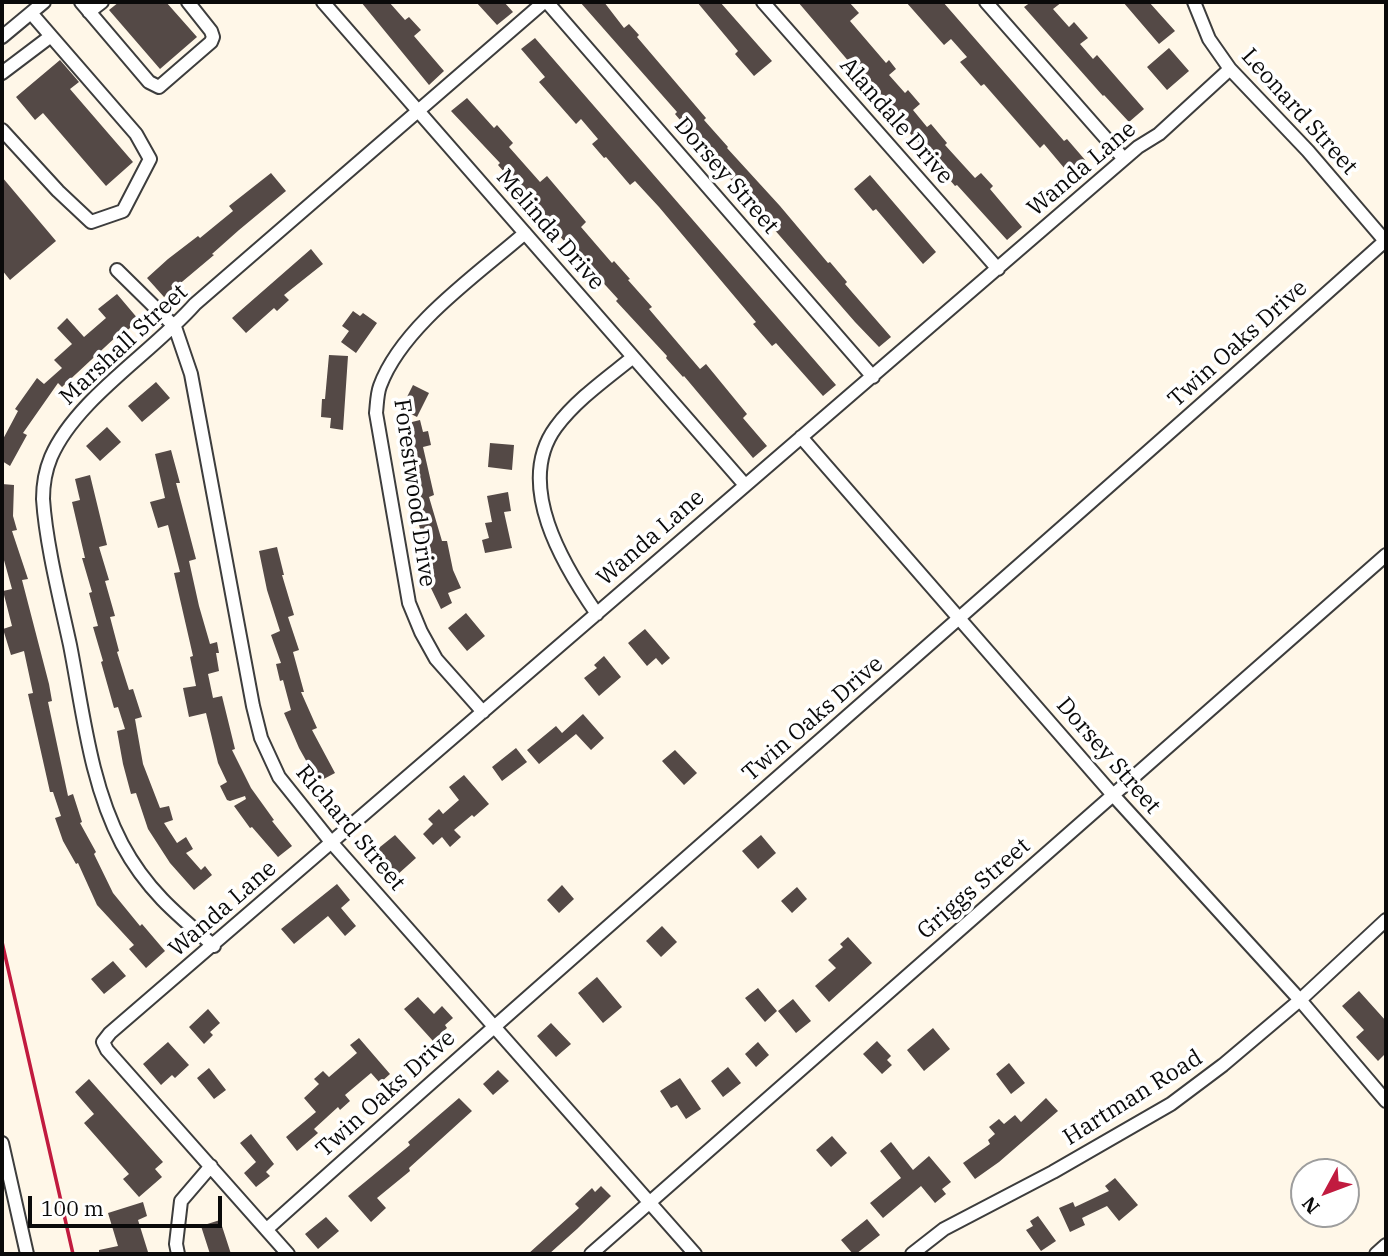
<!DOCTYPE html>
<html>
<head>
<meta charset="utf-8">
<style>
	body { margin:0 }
	#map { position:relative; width:1388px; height:1256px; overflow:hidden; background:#fff7e8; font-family:"IBM Plex Serif",serif }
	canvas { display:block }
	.frame { position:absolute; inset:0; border:4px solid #0a0a0a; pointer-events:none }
	.north { position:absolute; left:1290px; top:1158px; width:70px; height:70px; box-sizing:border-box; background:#fff; border:2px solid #9d9d9d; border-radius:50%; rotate:229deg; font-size:19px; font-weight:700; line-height:28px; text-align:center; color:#0a0a0a }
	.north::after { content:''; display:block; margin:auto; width:24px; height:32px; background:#c11b3f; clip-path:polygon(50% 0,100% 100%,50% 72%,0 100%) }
	.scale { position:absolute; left:28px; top:1196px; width:194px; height:32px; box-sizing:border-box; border:4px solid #0a0a0a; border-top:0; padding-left:9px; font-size:21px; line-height:24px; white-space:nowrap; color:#0a0a0a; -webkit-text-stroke:5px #fff; paint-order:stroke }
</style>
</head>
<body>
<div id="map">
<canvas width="1388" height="1256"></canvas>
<div class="frame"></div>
<div class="north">N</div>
<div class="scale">100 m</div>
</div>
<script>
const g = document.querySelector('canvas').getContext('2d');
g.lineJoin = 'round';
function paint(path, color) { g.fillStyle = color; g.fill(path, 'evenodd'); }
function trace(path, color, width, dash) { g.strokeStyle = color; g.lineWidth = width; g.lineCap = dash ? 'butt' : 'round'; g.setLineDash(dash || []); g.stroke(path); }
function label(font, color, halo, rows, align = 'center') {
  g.font = font + ' "IBM Plex Serif",serif'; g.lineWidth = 7; g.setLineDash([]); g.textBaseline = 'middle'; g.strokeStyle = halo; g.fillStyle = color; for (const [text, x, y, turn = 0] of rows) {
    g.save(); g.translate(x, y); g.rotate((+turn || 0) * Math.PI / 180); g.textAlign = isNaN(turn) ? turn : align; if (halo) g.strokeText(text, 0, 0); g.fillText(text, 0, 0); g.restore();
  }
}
paint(new Path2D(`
	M119,2H166L197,37L160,69L109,10Z
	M361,2H389L405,20L409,17L421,30L414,36L444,71L429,85Z
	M476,2H504L513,12L497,25Z
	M580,2H604L624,28L629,24L639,35L637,37L706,118L704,120L728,147L727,148L780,206L828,263L830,262L847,282L845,284L891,337L879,347L855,322L718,165L675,114L677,112Z
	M697,2H720L772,61L754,76L735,54L738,51Z
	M798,2H849L859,13L850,21L886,63L889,60L896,69L889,75L905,93L908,90L920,104L913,110L927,127L931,124L947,143L945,145L975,178L981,173L993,186L990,189L1022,227L1007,240L957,185L955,186Z
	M906,2H943L1064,141L1067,139L1086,161L1070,175L1044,144L1040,148L984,84L981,86L960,62L967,57L951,39L944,45Z
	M1031,2H1062L1053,9L1069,27L1074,22L1088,38L1080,44L1093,59L1097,55L1144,109L1129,122L1104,95L1103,96L1024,7Z
	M1123,2H1149L1175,31L1159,44Z
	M535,38L836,385L823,396L776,343L772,346L753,324L756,322L659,207L635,181L630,185L606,157L604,158L592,144L598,139L581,119L576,124L539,82L545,77L521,49Z
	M1169,48L1189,71L1167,90L1147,67Z
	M60,60L79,82L70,89L133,162L106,186L43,113L35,120L16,97Z
	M467,98L494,128L497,125L513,143L509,147L540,182L547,176L586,222L581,227L612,263L614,261L630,279L628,280L652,307L649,309L700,369L706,364L747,414L743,418L767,446L753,458L684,376L683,377L666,358L667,356L616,301L618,299L597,276L599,275L567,239L564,241L498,165L500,163L451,111Z
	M271,173L286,191L239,230L212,254L214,255L164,297L147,278L168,259L198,236L200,238L233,211L229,206Z
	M870,175L936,252L923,264L876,209L873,211L854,189Z
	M2,177L56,241L10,280L2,270Z
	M311,249L323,264L284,295L289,300L277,311L274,308L246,333L232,318Z
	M117,294L139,320L121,336L119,334L62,387L58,383L23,433L27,435L10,466L2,461V441L18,411L15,409L37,378L44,384L62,368L54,360L72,344L57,328L67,318L84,337L106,318L98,309Z
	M353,311L360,316L363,313L377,323L356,353L341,342L349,331L342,326Z
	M329,355L348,356L343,430L330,428L331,418L321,417L322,399H325Z
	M156,382L170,398L142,422L128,406Z
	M413,385L429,393L417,417L401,409Z
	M420,420L423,432L428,431L431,445L423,447L434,495L429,497L442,541H447L453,570L461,588L448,593L452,603L441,609L429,584L432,583L425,545L414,509L418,508L408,466L413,465L404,424Z
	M107,427L121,442L100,461L86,446Z
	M490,443L514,445L512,470L488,467Z
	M171,450L180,483H176L196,559L189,561L199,606L210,644L217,642L219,653H216L219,671L208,674L213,698L222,696L235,749L232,750L251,788L274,820L272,821L292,846L278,857L252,827L250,828L234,806L246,799L245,796L230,801L227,800L220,786L227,782L218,763L206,713L189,717L183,688L196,686L190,657L193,656L174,573L180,572L168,525L158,528L150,502L165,498L155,454Z
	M90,475L107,545L99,547L109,580L105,581L115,616L110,617L119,651L117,652L129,690L133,689L142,717L135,719L143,764L160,808L169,806L173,820L164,823L177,843L186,837L193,849L186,853L201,870L205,866L212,875L194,890L170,863L148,829L136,793L131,794L123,764L117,731L125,729L118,707L114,708L101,662L103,661L93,627L98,626L89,593L92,592L82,558H85L72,502L80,500L75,479Z
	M2,484L14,485L13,516L17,530L12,531L28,579L22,580L49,684L52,701L48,702L68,796L73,794L82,822L80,823L96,852L94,854L113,893L140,926L142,924L165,951L146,968L129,949L134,945L97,905L78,863L76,864L63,841L55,818L61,816L53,792H50L28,694L33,693L24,651L11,655L3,629L12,626L3,591L12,589L2,553Z
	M508,492L511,511L504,512L512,548L485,553L482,540L489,538L485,523L492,522L487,496Z
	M277,547L284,575H282L294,615L288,617L299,650L293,652L304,692H301L317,728L312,730L335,773L318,782L299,748L284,713L291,710L283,680L280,681L276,664L281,663L271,635L280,631L267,590L259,551Z
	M466,613L485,636L467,651L448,628Z
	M645,629L670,658L662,665L656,658L647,666L628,643Z
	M604,656L621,677L599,696L584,678L597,668L594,665Z
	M583,714L604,738L591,750L576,734L539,764L527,750L556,726L562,733Z
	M516,748L527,762L502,781L492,767Z
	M675,750L697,773L684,785L662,761Z
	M464,775L489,804L474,817L472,815L454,830L461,837L450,847L442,837L433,845L423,834L433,824L428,819L439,809L443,814L459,800L449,787Z
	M395,835L416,858L397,875L375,851Z
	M761,835L776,853L758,869L742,851Z
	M337,884L350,900L341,908L356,926L345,936L328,916L294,944L281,929Z
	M562,885L574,899L559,913L547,900Z
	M797,887L807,899L792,913L781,901Z
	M662,926L677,942L661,957L646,941Z
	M848,937L872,963L829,1002L815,986L836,968L828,960L843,947L840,944Z
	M113,961L126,976L104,994L91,979Z
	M597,977L622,1007L603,1023L578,993Z
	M758,988L777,1011L765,1022L745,998Z
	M1359,991L1386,1021V1053L1378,1061L1356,1037L1364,1030L1342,1006Z
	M418,997L434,1014L442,1006L453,1018L445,1025L447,1028L433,1041L404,1009Z
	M793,999L811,1021L796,1033L778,1011Z
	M208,1009L220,1023L210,1032L213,1035L204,1044L189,1027Z
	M551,1023L571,1044L556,1057L537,1036Z
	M933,1028L950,1049L924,1071L907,1050Z
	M359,1038L390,1074L380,1083L371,1073L345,1095L350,1101L340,1110L338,1107L314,1129L318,1133L297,1151L286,1137L316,1112L304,1098L319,1084L314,1079L323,1071L329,1077L357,1053L350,1045Z
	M877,1041L891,1056L887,1060L892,1065L882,1074L863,1054Z
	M168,1042L189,1065L175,1078L172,1075L161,1085L143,1064Z
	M758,1042L769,1055L756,1067L745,1054Z
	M1009,1063L1025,1083L1011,1094L996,1074Z
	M728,1067L741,1083L723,1097L711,1081Z
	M209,1068L226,1090L214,1099L197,1078Z
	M498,1070L509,1081L493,1095L483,1084Z
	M680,1078L701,1109L686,1119L677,1105L671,1108L660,1091Z
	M89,1079L163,1162L155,1169L162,1177L139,1197L123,1179L129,1174L84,1123L94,1114L75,1092Z
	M459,1098L472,1111L409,1168L410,1171L377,1198L386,1208L371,1222L348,1196L410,1145L408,1142Z
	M1046,1098L1058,1111L999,1162L975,1179L963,1163L990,1144L988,1140L995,1134L989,1127L999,1119L1004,1124L1015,1115L1021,1122Z
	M251,1134L274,1164L266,1172L270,1176L256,1187L244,1173L256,1162L240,1143Z
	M832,1136L847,1153L831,1167L816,1150Z
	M891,1142L913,1170L929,1156L951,1182L942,1189L946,1194L935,1203L921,1186L883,1218L870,1203L901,1178L880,1151Z
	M1115,1178L1138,1205L1119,1221L1107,1206L1082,1218L1085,1225L1070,1232L1059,1208L1073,1202L1075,1207L1109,1191L1105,1186Z
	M601,1186L611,1196L577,1229L549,1254H528L579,1208L575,1204L592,1188L595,1192Z
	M143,1202L147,1216L138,1220L148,1252L99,1254V1250L118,1246L108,1213Z
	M1038,1216L1056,1241L1041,1251L1026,1230L1033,1226L1030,1221Z
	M326,1217L339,1231L318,1249L305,1234Z
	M867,1219L880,1235L856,1254H853L841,1240Z
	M220,1220L231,1254H210L201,1226Z`), '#544946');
const minor = new Path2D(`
	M81,2L149,82L159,87L211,42L213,37L211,31L188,2
	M323,2L745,485
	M547,2L873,377
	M763,2L998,269
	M986,2L1124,159
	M1194,2L1209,39L1230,69L1308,151L1386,242
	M89,12L102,2
	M2,37L44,2
	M2,73L51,36
	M2,130L58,191L91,222L123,211L150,159L136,134L31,13
	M117,270L175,327L191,374L253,706L261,738L279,777L331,842L695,1254
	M801,437L1113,795L1300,1000L1386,1101
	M597,614C563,565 514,484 556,427C576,400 606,379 632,358
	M483,712L436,659L421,632L409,603L376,413C377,404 377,394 380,386C402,326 478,274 525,233
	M214,946C176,914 146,889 122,844C90,783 83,711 70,645C60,599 46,544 43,499C43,485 46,469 51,457C76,399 152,353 195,304L544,2
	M2,1143L27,1254
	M267,1229C637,897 1015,573 1385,241
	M178,1254L176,1244L181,1201L211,1166
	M288,1254L107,1050L103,1042L110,1033L1138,147L1159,134L1230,69
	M591,1254L1386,555
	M912,1254L944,1229L1053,1172L1171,1104L1223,1065L1300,1000L1386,920
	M1376,1254L1386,1245`);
trace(minor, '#3d3d3d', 16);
trace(minor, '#fff', 12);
trace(new Path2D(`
	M2,942L73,1254`), '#c11b3f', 3.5);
label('23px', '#0a0a0a', '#fff', [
	["Leonard Street",1299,112,48],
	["Alandale Drive",896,121,49],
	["Wanda Lane",1082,169,-40],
	["Dorsey Street",726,176,49],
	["Melinda Drive",550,230,49],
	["Twin Oaks Drive",1238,344,-42],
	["Marshall Street",124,345,-43],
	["Forestwood Drive",414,493,82],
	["Wanda Lane",651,538,-41],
	["Twin Oaks Drive",813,719,-41],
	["Dorsey Street",1108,756,49],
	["Richard Street",350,828,50],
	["Griggs Street",974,889,-41],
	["Wanda Lane",223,909,-41],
	["Twin Oaks Drive",386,1094,-42],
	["Hartman Road",1133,1098,-32]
]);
</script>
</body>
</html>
